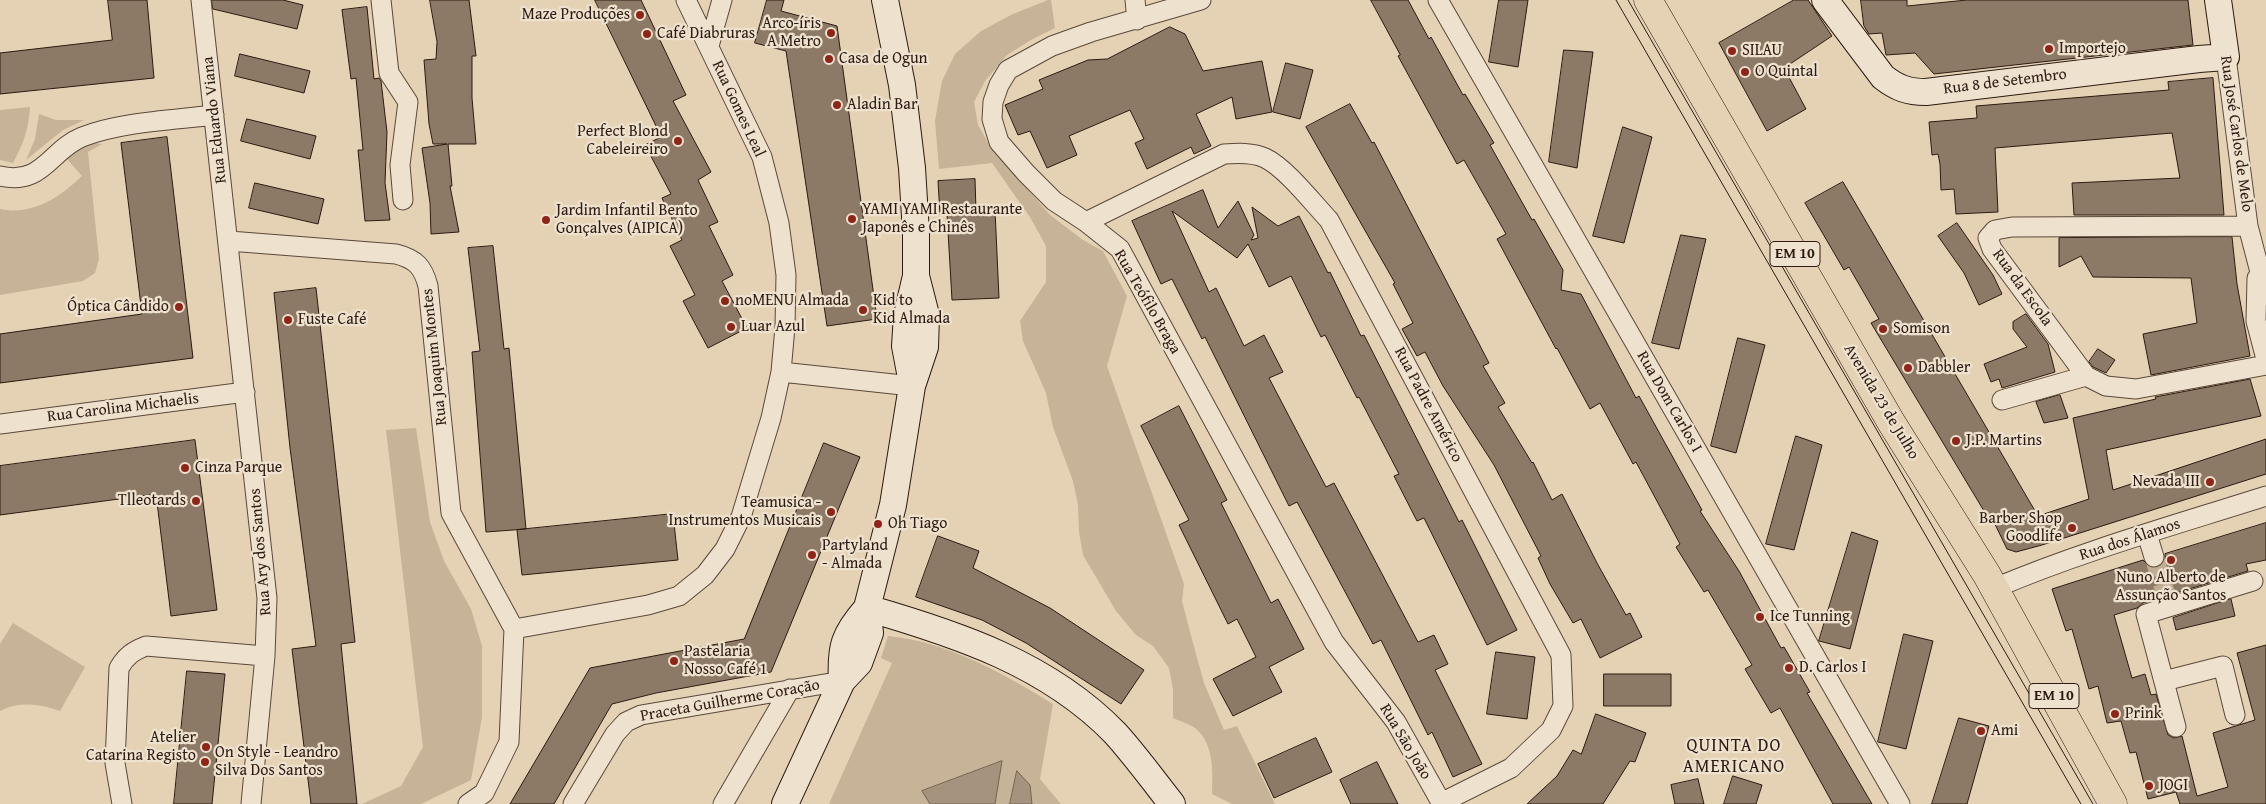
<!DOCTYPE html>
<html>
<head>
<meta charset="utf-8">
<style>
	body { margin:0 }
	canvas { display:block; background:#e5d2b4 }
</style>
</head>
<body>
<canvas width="2266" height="804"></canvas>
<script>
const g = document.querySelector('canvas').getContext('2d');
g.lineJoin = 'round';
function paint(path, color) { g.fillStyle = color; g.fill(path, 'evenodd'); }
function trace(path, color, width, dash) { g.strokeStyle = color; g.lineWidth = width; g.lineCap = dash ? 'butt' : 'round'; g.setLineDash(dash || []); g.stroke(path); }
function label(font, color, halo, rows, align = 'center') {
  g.font = font + ' "Gentium Book Plus",serif'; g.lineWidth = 4.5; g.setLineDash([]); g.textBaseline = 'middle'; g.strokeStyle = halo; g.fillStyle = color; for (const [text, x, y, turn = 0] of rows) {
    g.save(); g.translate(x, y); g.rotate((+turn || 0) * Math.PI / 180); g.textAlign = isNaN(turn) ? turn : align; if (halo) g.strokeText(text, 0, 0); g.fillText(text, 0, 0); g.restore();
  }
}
paint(new Path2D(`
	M1048,0H1051L1055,28L1031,40L1007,55L985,81L974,102L978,125L990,146L1050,215L1083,240L1103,251L1127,296L1107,366L1184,584L1182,601L1193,643L1204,683L1224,730L1237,726L1275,804H1232L1212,794C1213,772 1214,743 1195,728C1189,724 1180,721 1173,718V689L1169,668L1153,646L1136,635L1116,611L1083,555L1079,532L1078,505L1073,481L1053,427L1046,393L1023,341L1020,321L1046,282V246L1030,217L992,163L939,169L935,121L942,81L955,54L981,31L1013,14Z
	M30,107C29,128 23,145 13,163L0,160V110Z
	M39,114L56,120H84L63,130L26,160L35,139Z
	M95,143L102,144L88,152L99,259L95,273L83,281L0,295V209C33,216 60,197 82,176L67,159L82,147Z
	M416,428L430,522L444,561L471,609L482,646V717L471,780L421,804H362L401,786L423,747L386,430Z
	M13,623L85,667L60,711C40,704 19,701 0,711V644Z
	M888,636C948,642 1003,673 1053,704L1040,779L1061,804H829L892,663L881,658Z`), '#c6b398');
const water = new Path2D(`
	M1002,761L995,804H930L922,791Z
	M1017,771L1030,785L1032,804H1010Z`);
paint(water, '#a6937d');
trace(water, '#766352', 1);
const building = new Path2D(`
	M108,0H147L154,78L0,94V53L112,40Z
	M212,0H283L303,5L297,29L213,9Z
	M430,0H469L476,56H472V98L476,144H448L452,186H450L459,232L431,234L430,203L422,148L447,144H433L429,124L424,60L436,59L437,42Z
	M595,0H641L686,95L673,101L711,172L698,180L718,222L709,226L733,275L722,281L747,328L708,348L683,301L695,295L670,246L682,240L662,198L671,194L645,145L661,137Z
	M767,0H784L781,11L837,26L877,319L827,326L786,51L755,43Z
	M1371,0H1408L1429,39L1431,37L1463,95L1465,94L1494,143L1490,145L1532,220L1534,219L1563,270L1561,290L1581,294L1636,398L1639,396L1702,510L1700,511L1739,571L1781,648L1784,647L1810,692L1807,693L1872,804H1833L1780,708L1771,713L1745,669L1752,665L1708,590L1704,592L1676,547L1680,544L1636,462L1633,464L1600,403L1590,409L1557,348L1556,349L1497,239L1506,234L1464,160L1457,164L1398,56L1400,55Z
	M1499,0H1528L1518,67L1489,62Z
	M1794,0H1808L1832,36L1784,68L1806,109L1767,131L1719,43Z
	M1861,0H1907V6L1967,0H2188L2193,45L1934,74L1915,53L1886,55L1882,33L1869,34L1864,26Z
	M367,7L374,79L379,78L381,81L387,132L385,183L390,220L365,221L358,150H363L356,78L351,79L342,10Z
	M1170,27L1185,34L1203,71L1262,61L1272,112L1236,119L1232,97L1196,114L1211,146L1194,154L1191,147L1147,169L1135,143L1144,139L1130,110L1069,136L1077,155L1047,168L1030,131L1018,135L1005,105L1043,89L1039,80L1088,60L1107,59Z
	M1564,50L1593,52L1577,168L1549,162Z
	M240,54L310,71L304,93L235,76Z
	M1286,63L1313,70L1300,119L1273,112Z
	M2213,78L2224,215H2074L2072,183L2180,178L2172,133L1995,148L1998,212L1956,214L1954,189L1941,190L1940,164L1938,154L1932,155L1929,122L1977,118L1976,106L2169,90L2168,82Z
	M1350,104L1372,143L1374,142L1489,363L1483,366L1505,403L1498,407L1532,463L1533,462L1552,500L1562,494L1597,563L1626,615L1630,613L1642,637L1600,658L1581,619L1573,623L1550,584L1538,558L1541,556L1494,465L1443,386L1425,352L1417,356L1402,329L1413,323L1393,284L1395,283L1306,127Z
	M247,119L316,136L310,159L241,141Z
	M1623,127L1652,137L1624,243L1593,236Z
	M167,137L193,358L0,383V334L142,314L121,143Z
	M975,179L976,211L995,210L999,298L952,300L947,214L940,215L938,181Z
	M1843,182L2038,516L2089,499L2073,418L2156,399L2155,397L2250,379L2261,416L2106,450L2113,490L2266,439V474L2042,545L2016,552L2007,549L1990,514L1987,516L1871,323L1879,319L1849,267L1844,270L1805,203Z
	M255,183L324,199L318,224L249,208Z
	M1203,190L1218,228L1238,201L1254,235L1251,240L1258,238L1252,207L1278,226L1299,216L1328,273L1330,272L1361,336L1364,335L1459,522L1462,520L1517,630L1487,645L1424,518L1417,521L1394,476L1399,474L1359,397L1357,398L1325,335L1321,337L1291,276L1269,287L1248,244L1237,258L1172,211L1209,292L1216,288L1244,346L1264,335L1283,372L1269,378L1326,487L1334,483L1418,642L1434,635L1448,664L1435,670L1482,764L1453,777L1432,732L1428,735L1381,640L1373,644L1297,502L1289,506L1205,337L1202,339L1172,279L1161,284L1132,221Z
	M1957,223L1993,275L2002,294L1979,305L1964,273L1938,236Z
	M1681,235L1706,239L1679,349L1652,343Z
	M2232,237L2237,284L2250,356L2151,375L2143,334L2197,323L2191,278L2093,277L2081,256L2059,267V238Z
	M493,246L504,349L509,348L526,529L486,532L472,352L480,351L468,248Z
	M316,288L355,642L341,644L357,804H311L292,649L316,646L290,448L274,293Z
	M2026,314L2048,344L2055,372L2002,388L1999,379L1991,382L1984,364L2027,347L2013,329V322Z
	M1738,338L1765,345L1736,453L1711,446Z
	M2098,349L2115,360L2106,373L2093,367L2089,362Z
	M2060,395L2068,418L2044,423L2036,402Z
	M1179,406L1227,500L1221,503L1271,603L1278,599L1304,649L1269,667L1282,692L1233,716L1213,679L1256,657L1237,619L1228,624L1179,525L1189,520L1141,426Z
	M1796,436L1822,445L1794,550L1766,544Z
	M195,440L217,610L171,616L156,494L0,515V466Z
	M824,443L860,457L771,672L656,693L612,704L554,804H510L590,668L744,639Z
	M673,514L678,560L522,575L517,530Z
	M2266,523V560L2246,564L2248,571L2143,603L2137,608L2114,615L2132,678L2145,674L2151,695L2156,694L2168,735L2174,738L2182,736L2197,796L2228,787L2213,733L2255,720L2237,653L2266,645V804H2180L2176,792L2148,799L2136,752L2130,753L2121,721L2107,723L2098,686L2089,689L2072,629L2066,631L2052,589L2143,560L2151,568H2158L2165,560V554Z
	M1852,532L1878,541L1850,649L1819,641Z
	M938,536L979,551L973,568L1050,608L1144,670L1121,704L1026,643L982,620L916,597Z
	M2231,599L2235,616L2176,630L2173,618Z
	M1904,634L1933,641L1906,749L1878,742Z
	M1496,652L1535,657L1527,719L1487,714Z
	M187,671L225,674L212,804H174Z
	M1604,674H1671V706H1604Z
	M1596,714L1646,733L1635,762L1630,761L1603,804H1527L1557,776L1573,750L1581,754Z
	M1959,718L1989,726L1967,804H1932Z
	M1316,738L1332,772L1274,798L1258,764Z
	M1377,762L1398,804H1351L1340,780Z
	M1733,776L1762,785L1756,804H1724Z
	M1698,779L1704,804H1675L1671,785Z`);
paint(building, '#8d7a66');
trace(building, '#2d1a12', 1);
trace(new Path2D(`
	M2154,557L2167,598`), '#c0ad94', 19, [19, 9]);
const street = new Path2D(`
	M201,0L267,598L265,656L251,804
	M381,0L389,73L408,102L400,165L403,200
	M1135,0L1137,20
	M1201,0L1091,32L1052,46L1008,70L999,85L993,102L992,119L999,142L1026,173L1054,201L1086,222L1120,249L1334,642L1396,722L1442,804
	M1438,0L1900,804
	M709,46L722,0
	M2226,57L2248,226L2266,295
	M0,176C43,186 50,150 82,137C119,122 174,120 214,115
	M1086,222L1224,154C1237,153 1253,152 1265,158C1286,168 1313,203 1329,220L1561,655L1563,706L1551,730L1511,768L1441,803
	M2248,226L2012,227L1995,230L1988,238L1992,249L2086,376L2106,386L2136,389L2266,365
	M229,241L396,254C416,259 423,267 428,286L451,513L514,629
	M2257,278L2256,321L2266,359
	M781,372L912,386
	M2002,400L2086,376
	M0,424L245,392
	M2147,534L2154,557
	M1995,588C2082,551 2175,525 2266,496
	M514,629L648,605L679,596L705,575L725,549L741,517L771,418L781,372L785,327L786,275L779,223L762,157L686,0
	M2164,681L2223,666L2235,715
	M2176,727L2146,614L2253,581
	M122,804L115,763L119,668C126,656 133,651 146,646L265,656
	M468,804L484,793L509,742L514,629
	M573,804L615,734L626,722L641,715L842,681
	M723,804L790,689`);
const secondary = new Path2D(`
	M885,0L902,85L912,168L916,233V276L907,315L905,346L912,383
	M1825,0L1883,77C1897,88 1908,92 1926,92L2199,59L2226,57L2218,0
	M867,608C957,634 1048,664 1115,733C1135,755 1153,780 1172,804
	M842,681C840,647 844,634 867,608
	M785,804L842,681L859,663L870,633L867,608L893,505L912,386L925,347L926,315L916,276`);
const primary = new Path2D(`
	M1648,0L1891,422L1987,575L2113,804`);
trace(street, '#5b483a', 21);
trace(secondary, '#2d1a12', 28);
trace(primary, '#2d1a12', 29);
trace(street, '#eee2ce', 19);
trace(secondary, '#eee2ce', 26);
trace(primary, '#e5d2b4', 28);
trace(new Path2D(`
	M1616,0L2081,804
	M1628,0L2093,804`), '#2d1a12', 1);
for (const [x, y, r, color] of [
	[640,15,5,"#8f2418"],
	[831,33,5,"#8f2418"],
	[647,34,5,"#8f2418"],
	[2049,49,5,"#8f2418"],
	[1732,51,5,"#8f2418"],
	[829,59,5,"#8f2418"],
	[1745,72,5,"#8f2418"],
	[837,105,5,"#8f2418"],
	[678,141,5,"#8f2418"],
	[852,219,5,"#8f2418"],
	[546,220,5,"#8f2418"],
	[725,301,5,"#8f2418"],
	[179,307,5,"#8f2418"],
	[863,310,5,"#8f2418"],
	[288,320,5,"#8f2418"],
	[731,327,5,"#8f2418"],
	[1883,329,5,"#8f2418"],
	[1908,368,5,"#8f2418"],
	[1956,441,5,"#8f2418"],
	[185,468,5,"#8f2418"],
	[2210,482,5,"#8f2418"],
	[196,501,5,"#8f2418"],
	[831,512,5,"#8f2418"],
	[878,524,5,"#8f2418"],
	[2072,528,5,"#8f2418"],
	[812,555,5,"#8f2418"],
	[2171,560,5,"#8f2418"],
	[1760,617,5,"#8f2418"],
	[674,661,5,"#8f2418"],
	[1789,668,5,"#8f2418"],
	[2115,714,5,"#8f2418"],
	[1981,731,5,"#8f2418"],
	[206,747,5,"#8f2418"],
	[205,762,5,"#8f2418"],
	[2149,786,5,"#8f2418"]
]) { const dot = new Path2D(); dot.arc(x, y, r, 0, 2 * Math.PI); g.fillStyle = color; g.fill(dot); trace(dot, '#eee2ce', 2); }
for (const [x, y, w] of [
	[1795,254,50],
	[2054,696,50]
]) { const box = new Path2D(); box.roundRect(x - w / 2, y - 12.5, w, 25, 4); g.fillStyle = '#eee2ce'; g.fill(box); trace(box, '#2d1a12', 1); }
label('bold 15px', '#2d1a12', null, [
	["EM 10",1795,254],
	["EM 10",2054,696]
]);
label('16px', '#2d1a12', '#eee2ce', [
	["Maze Produções",630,15,"right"],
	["Arco-íris",821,24,"right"],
	["A Metro",821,42,"right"],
	["Café Diabruras",657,34],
	["Importejo",2059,49],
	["SILAU",1742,51],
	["Casa de Ogun",839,59],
	["O Quintal",1755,72],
	["Aladin Bar",847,105],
	["Perfect Blond",668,132,"right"],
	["Cabeleireiro",668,150,"right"],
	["YAMI YAMI Restaurante",862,210],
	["Japonês e Chinês",862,228],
	["Jardim Infantil Bento",556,211],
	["Gonçalves (AIPICA)",556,229],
	["noMENU Almada",735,301],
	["Kid to",873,301],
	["Kid Almada",873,319],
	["Óptica Cândido",169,307,"right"],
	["Fuste Café",298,320],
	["Luar Azul",741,327],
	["Somison",1893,329],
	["Dabbler",1918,368],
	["J.P. Martins",1966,441],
	["Cinza Parque",195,468],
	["Nevada III",2200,482,"right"],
	["Tlleotards",186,501,"right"],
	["Teamusica -",821,503,"right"],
	["Instrumentos Musicais",821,521,"right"],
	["Barber Shop",2062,519,"right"],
	["Goodlife",2062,537,"right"],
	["Oh Tiago",888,524],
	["Partyland",822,546],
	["- Almada",822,564],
	["Nuno Alberto de",2171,578,"center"],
	["Assunção Santos",2171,596,"center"],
	["Ice Tunning",1770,617],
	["Pastelaria",684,652],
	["Nosso Café 1",684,670],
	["D. Carlos I",1799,668],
	["Prink",2125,714],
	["Ami",1991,731],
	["Atelier",196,738,"right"],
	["Catarina Registo",196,756,"right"],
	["On Style - Leandro",215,753],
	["Silva Dos Santos",215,771],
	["JOGI",2159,786]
], 'left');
label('16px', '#2d1a12', '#eee2ce', [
	["Rua 8 de Setembro",2005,82,-7],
	["Rua Gomes Leal",738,109,65],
	["Rua Eduardo Viana",215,120,-96],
	["Rua José Carlos de Melo",2236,134,82],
	["Rua da Escola",2022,288,54],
	["Rua Teófilo Braga",1147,302,60],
	["Rua Joaquim Montes",435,357,-96],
	["Rua Dom Carlos I",1669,402,60],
	["Avenida 23 de Julho",1881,402,59],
	["Rua Padre Américo",1428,405,62],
	["Rua Carolina Michaelis",123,408,-7],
	["Rua dos Álamos",2130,540,-18],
	["Rua Ary dos Santos",261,552,-95],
	["Praceta Guilherme Coração",730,701,-10],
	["Rua São João",1405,742,59]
]);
g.letterSpacing = '1px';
label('18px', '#2d1a12', '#eee2ce', [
	["QUINTA DO",1734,746],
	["AMERICANO",1734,767]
]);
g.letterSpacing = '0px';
</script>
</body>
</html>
